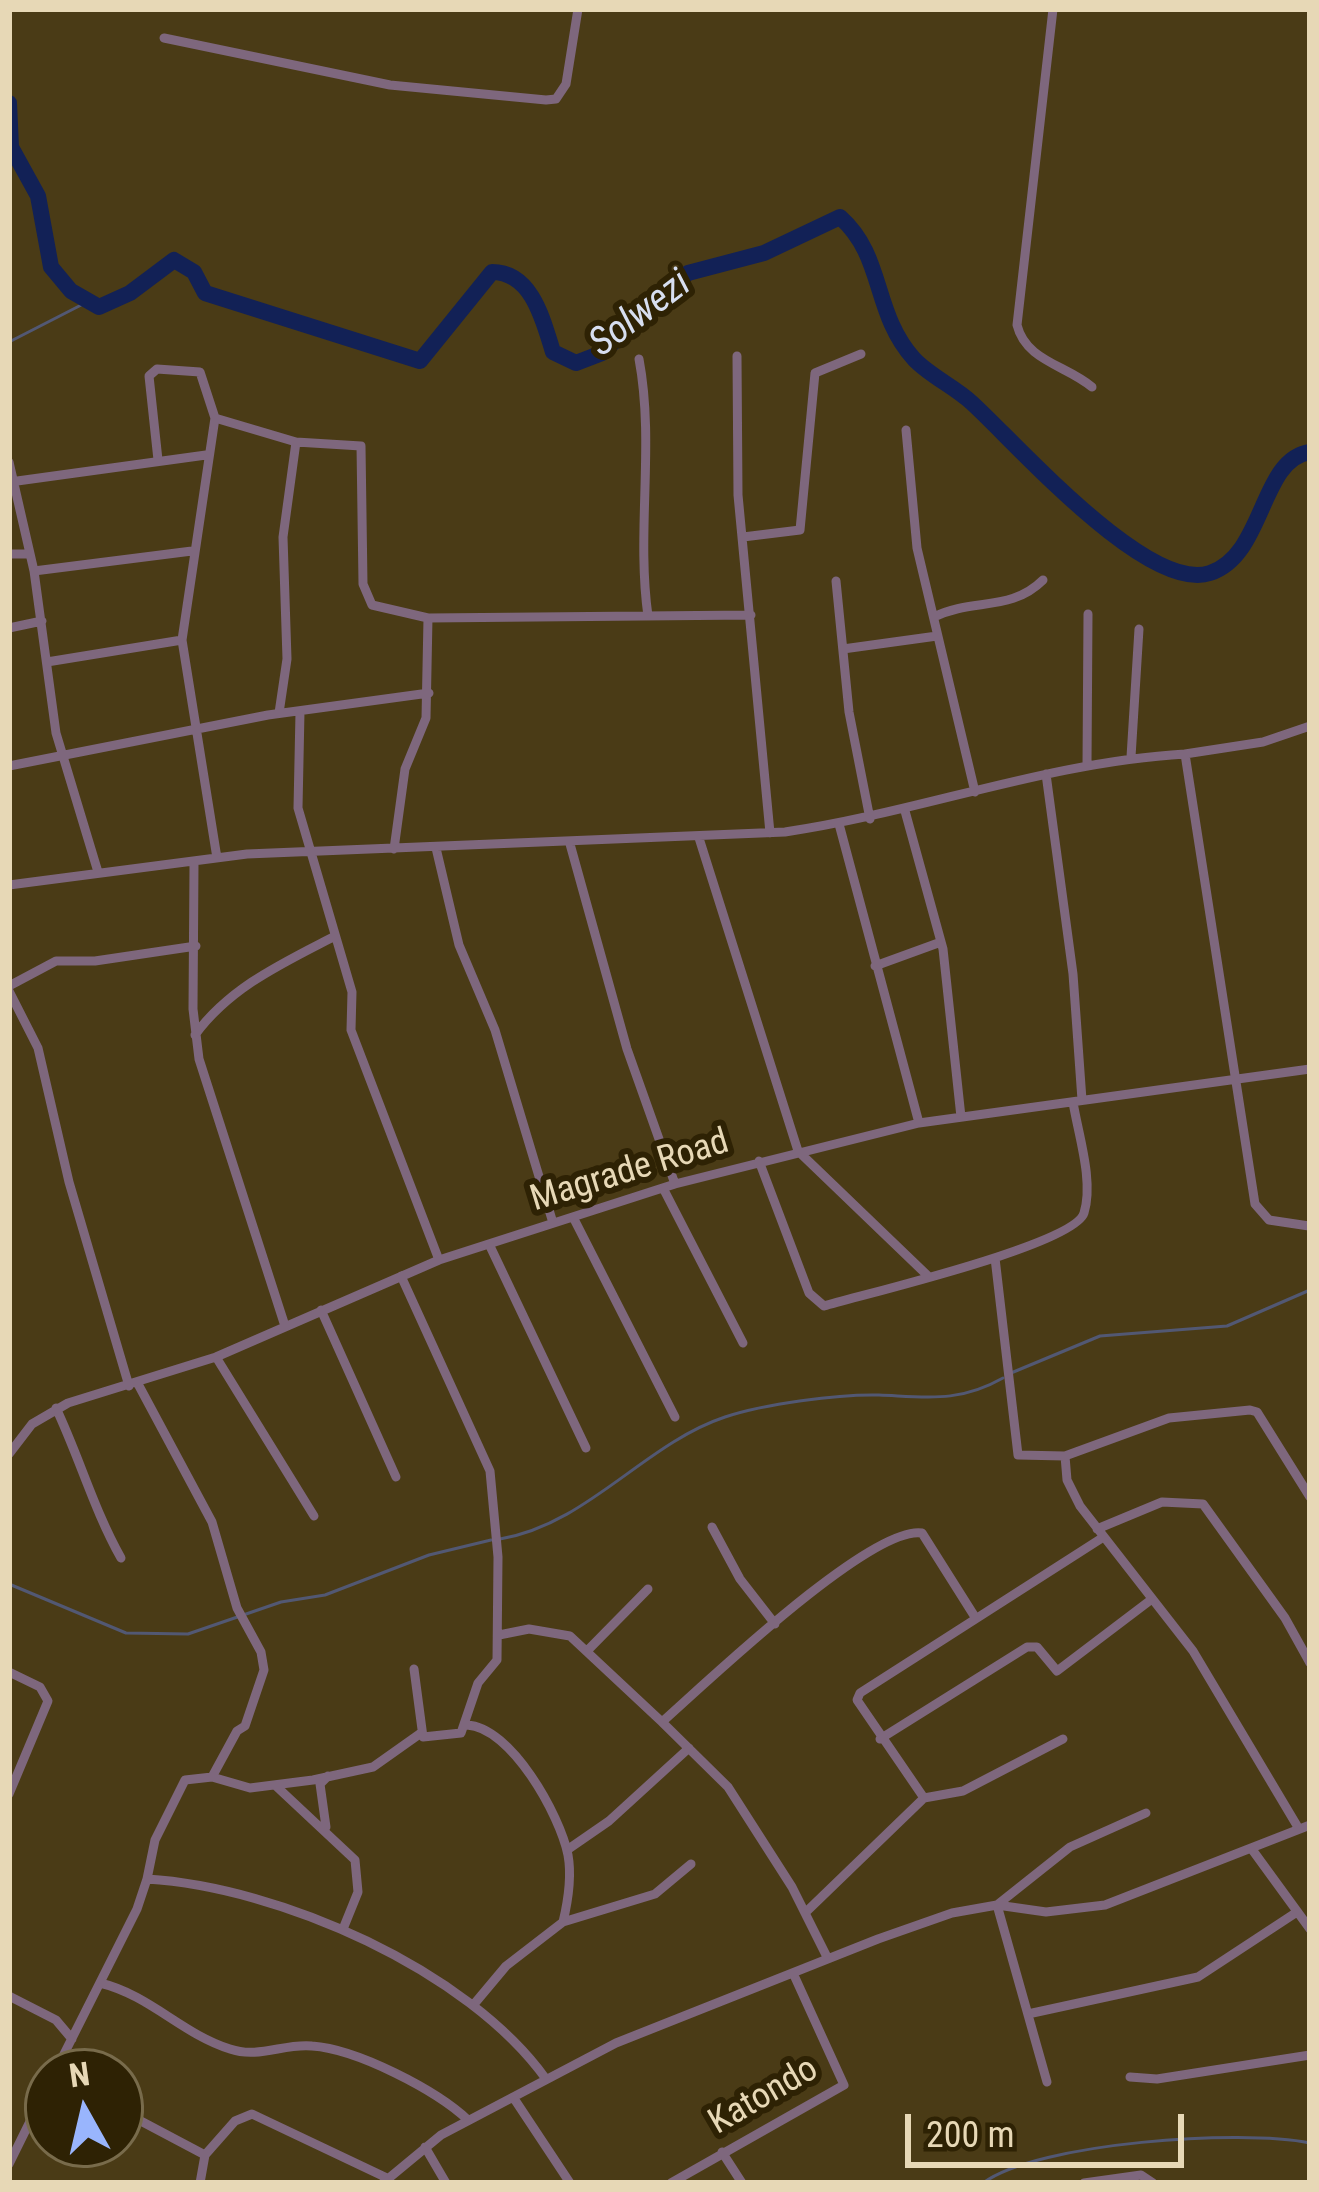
<!DOCTYPE html>
<html>
<head>
<meta charset="utf-8">
<style>
	body { margin:0 }
	#map { position:relative; width:1319px; height:2192px; overflow:hidden; background:#4a3b16; font-family:"Roboto Condensed",sans-serif }
	canvas { display:block }
	.frame { position:absolute; inset:0; border:12px solid #e7d8b6; pointer-events:none }
	.north { position:absolute; left:24px; top:2048px; width:120px; height:120px; box-sizing:border-box; background:#2e2204; border:3px solid #786b4b; border-radius:50%; rotate:352deg; font-size:33px; font-weight:700; line-height:48px; text-align:center; color:#e7d8b6 }
	.north::after { content:''; display:block; margin:auto; width:42px; height:54px; background:#99b5fd; clip-path:polygon(50% 0,100% 100%,50% 72%,0 100%) }
	.scale { position:absolute; left:905px; top:2114px; width:279px; height:54px; box-sizing:border-box; border:6px solid #e7d8b6; border-top:0; padding-left:15px; font-size:36px; line-height:42px; white-space:nowrap; color:#e7d8b6; -webkit-text-stroke:9px #2e2204; paint-order:stroke }
</style>
</head>
<body>
<div id="map">
<canvas width="1319" height="2192"></canvas>
<div class="frame"></div>
<div class="north">N</div>
<div class="scale">200 m</div>
</div>
<script>
const g = document.querySelector('canvas').getContext('2d');
g.lineJoin = 'round';
function trace(path, color, width, dash) { g.strokeStyle = color; g.lineWidth = width; g.lineCap = dash ? 'butt' : 'round'; g.setLineDash(dash || []); g.stroke(path); }
function label(font, color, halo, rows, align = 'center') {
  g.font = font + ' "Roboto Condensed",sans-serif'; g.lineWidth = 12; g.setLineDash([]); g.textBaseline = 'middle'; g.strokeStyle = halo; g.fillStyle = color; for (const [text, x, y, turn = 0] of rows) {
    g.save(); g.translate(x, y); g.rotate((+turn || 0) * Math.PI / 180); g.textAlign = isNaN(turn) ? turn : align; if (halo) g.strokeText(text, 0, 0); g.fillText(text, 0, 0); g.restore();
  }
}
trace(new Path2D(`
	M9,342L89,301
	M1011,1373L1100,1336L1227,1326L1310,1290
	M500,1539C588,1524 644,1444 725,1417C764,1404 838,1394 879,1395C927,1397 959,1403 1003,1378
	M9,1584L126,1633L188,1634L281,1602L325,1595L429,1555L491,1540
	M983,2183C1039,2142 1241,2129 1310,2143`), '#525873', 3);
trace(new Path2D(`
	M9,103L11,147L38,196L51,267L71,291L99,307L130,293L174,260L194,272L205,293L420,361L492,272C532,272 543,320 553,352L576,363L602,353L688,273L764,253L840,217C885,257 872,312 914,359C930,376 955,387 972,403C1016,443 1148,594 1210,573C1265,555 1260,459 1310,452`), '#122156', 16);
trace(new Path2D(`
	M1053,9L1017,325C1026,361 1066,365 1092,387
	M164,38L390,85L546,100L556,99L566,84L578,9
	M737,356L738,495L770,833
	M639,359C655,444 636,531 648,616
	M215,418L296,442L361,446L363,584L372,605L428,618L751,615
	M906,430L917,548L975,792
	M158,460L149,376L157,369L200,372L215,418L182,640L217,858
	M9,462L34,571L56,733L98,872
	M10,482L206,455
	M743,537L800,530L815,373L861,354
	M9,554H30
	M34,571L192,551
	M836,581L849,712L870,819
	M934,617C972,598 1011,612 1043,580
	M9,628L42,621
	M843,649L937,636
	M47,662L182,640
	M300,712L298,808L352,992L351,1030L439,1260
	M279,713L287,659L283,537L296,442
	M1185,754L1263,742L1310,726
	M1131,757L1139,629
	M1087,764L1088,614
	M9,766L268,715L429,693
	M1046,774L1073,974L1082,1100
	M905,811L943,949L961,1117
	M839,824L919,1123
	M699,838L798,1151L928,1276
	M570,844L627,1049L675,1184
	M436,848L459,945L495,1030L553,1223
	M394,849L405,769L426,718L428,618
	M194,864L193,1009L199,1059L285,1326
	M9,885L247,854L785,832C920,812 1048,762 1185,754L1255,1204L1269,1220L1309,1226
	M875,966L941,942
	M9,986L56,961H95L196,946
	M9,991L38,1048L69,1182L129,1386
	M195,1035C230,987 283,963 335,936
	M759,1161L809,1293L824,1306C864,1294 1074,1245 1084,1213C1094,1181 1078,1134 1073,1102
	M663,1188L743,1343
	M573,1217L675,1417
	M489,1244L586,1448
	M995,1258L1018,1455L1065,1456
	M401,1276L490,1471L498,1557L497,1660L478,1683L461,1733L423,1737L414,1669
	M321,1310L396,1477
	M216,1357L314,1516
	M138,1384L212,1522L237,1608L261,1652L264,1670L245,1726L237,1731L212,1777
	M56,1408C80,1459 94,1510 121,1558
	M9,1454L32,1424L68,1403L216,1357L439,1260L675,1184L919,1123L1310,1069
	M712,1527L740,1579L775,1624
	M1097,1529L1162,1502L1203,1504L1285,1618L1310,1663
	M499,1635L529,1629L570,1636L662,1722L728,1787L792,1887L828,1959
	M587,1651L648,1589
	M9,1672L40,1687L48,1701L9,1794
	M662,1722C706,1683 871,1525 922,1533L975,1617
	M467,1725C511,1727 560,1815 568,1855C572,1877 568,1901 563,1922L506,1966L475,2003
	M880,1739L1027,1647H1037L1057,1671L1152,1599
	M1063,1739L963,1791L924,1798L857,1700L860,1693L1102,1538
	M276,1786L355,1860L358,1892L343,1929
	M326,1827L320,1784L328,1776
	M1299,1829L1193,1651L1080,1506L1067,1480L1065,1456L1169,1418L1250,1410L1257,1412L1310,1497
	M1251,1848L1310,1929
	M567,1850L609,1821L689,1748
	M147,1879L155,1840L185,1780L212,1777L250,1788L313,1780L373,1767L421,1733
	M806,1912L924,1798
	M563,1922L655,1894L691,1864
	M100,1983C150,1995 182,2034 230,2049C259,2059 284,2043 312,2046C357,2049 436,2090 468,2120
	M9,1996L56,2020L72,2039
	M1028,2014L1198,1977L1297,1912
	M55,2072L137,1909L147,1879C280,1887 468,1970 546,2079
	M1130,2077L1157,2079L1310,2055
	M1047,2082L997,1905L1070,1847L1146,1813
	M513,2097L570,2183
	M120,2110L205,2155L235,2121L252,2114L387,2178
	M425,2147L446,2183
	M722,2152L742,2183
	M9,2164L48,2085
	M200,2183L205,2155
	M383,2183L441,2135L616,2043L878,1939L952,1913L997,1905L1046,1912L1105,1905L1310,1825
	M671,2183L844,2085L793,1973
	M1084,2183L1141,2175L1153,2183`), '#7e677d', 9);
label('36px', '#e7d8b6', '#2e2204', [
	["Magrade Road",630,1172,-17],
	["Katondo",764,2097,-30]
]);
label('italic 39px', '#d7def0', '#2e2204', [
	["Solwezi",641,315,-37]
]);
</script>
</body>
</html>
